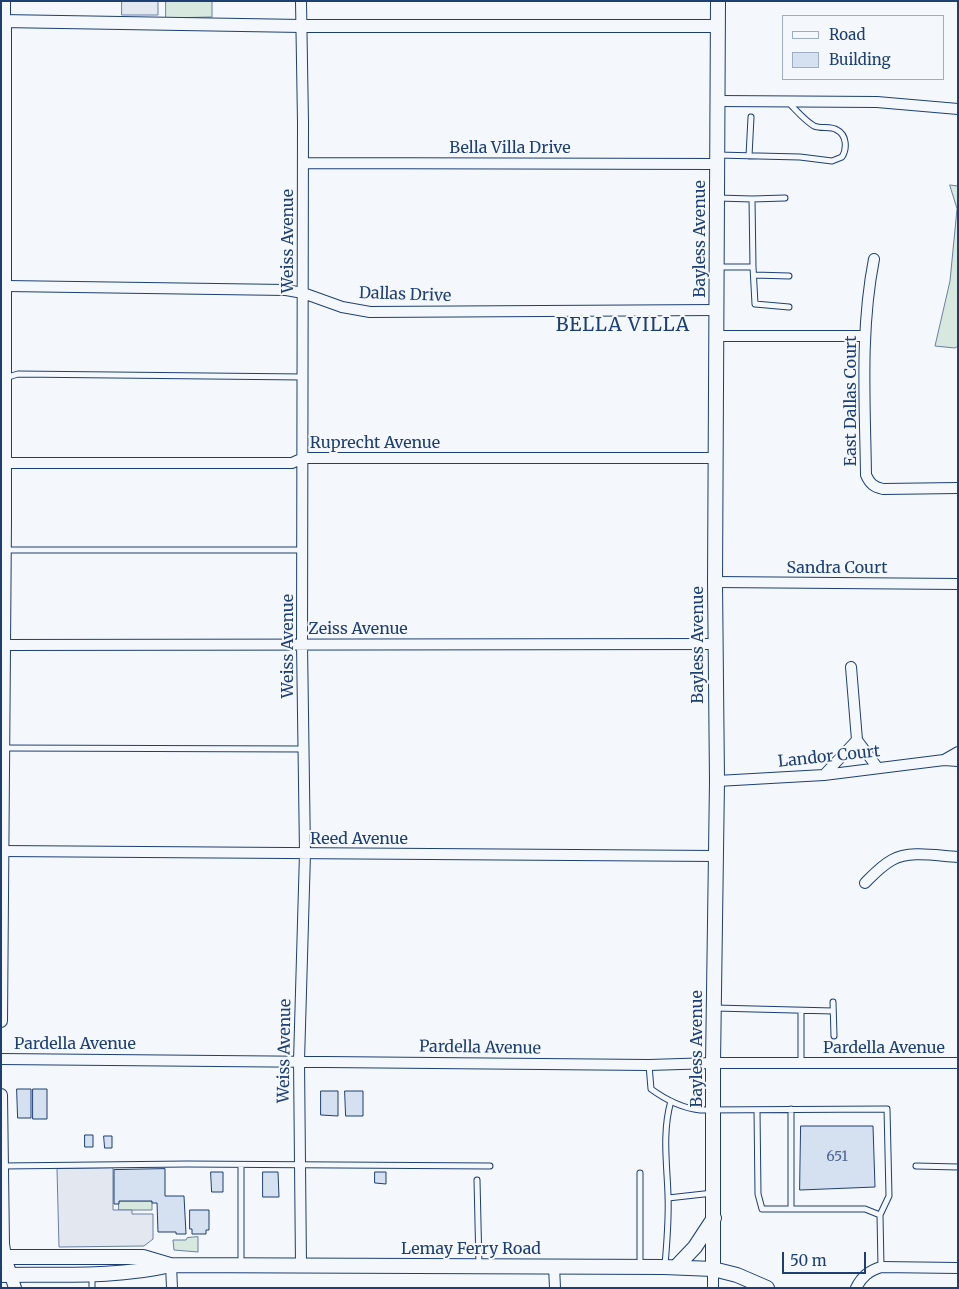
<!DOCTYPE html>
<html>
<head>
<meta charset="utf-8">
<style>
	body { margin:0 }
	#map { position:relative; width:959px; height:1289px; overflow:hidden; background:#f4f7fb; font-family:Merriweather,serif }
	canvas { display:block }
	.frame { position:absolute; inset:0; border:2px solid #1d3f73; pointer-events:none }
	.legend { position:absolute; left:782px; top:15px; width:162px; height:65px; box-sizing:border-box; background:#f4f7fb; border:1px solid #9eadc5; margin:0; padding:6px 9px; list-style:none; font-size:15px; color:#1d3f73 }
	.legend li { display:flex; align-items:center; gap:10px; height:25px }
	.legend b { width:25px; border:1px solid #9eadc5 }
	.scale { position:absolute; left:782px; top:1252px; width:84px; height:22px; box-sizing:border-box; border:2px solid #1d3f73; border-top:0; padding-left:6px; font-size:15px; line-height:18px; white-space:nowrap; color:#1d3f73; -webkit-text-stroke:4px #f4f7fb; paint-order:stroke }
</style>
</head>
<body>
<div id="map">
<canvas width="959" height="1289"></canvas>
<div class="frame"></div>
<ul class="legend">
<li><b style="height:6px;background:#f4f7fb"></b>Road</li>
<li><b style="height:14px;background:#d5e0f0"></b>Building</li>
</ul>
<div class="scale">50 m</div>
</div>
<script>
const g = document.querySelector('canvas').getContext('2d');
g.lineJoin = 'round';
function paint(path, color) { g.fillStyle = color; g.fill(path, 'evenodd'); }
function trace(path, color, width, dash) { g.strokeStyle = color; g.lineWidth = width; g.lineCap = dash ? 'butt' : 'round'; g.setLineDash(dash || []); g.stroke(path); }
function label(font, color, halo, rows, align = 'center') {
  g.font = font + ' Merriweather,serif'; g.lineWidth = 4; g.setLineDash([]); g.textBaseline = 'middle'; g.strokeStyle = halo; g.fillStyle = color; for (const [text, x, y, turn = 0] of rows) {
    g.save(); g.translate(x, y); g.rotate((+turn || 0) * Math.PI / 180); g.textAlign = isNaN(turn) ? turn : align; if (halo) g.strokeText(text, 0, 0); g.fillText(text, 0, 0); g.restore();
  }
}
const green = new Path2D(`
	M166,1H212V17L166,18Z
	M950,185L958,186V346L955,348L935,346L950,281L957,209Z
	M119,1201H152V1210H119Z
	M198,1237V1252L174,1250L173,1240H186L187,1238Z`);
paint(green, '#d7e8df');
trace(green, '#687fa3', 1);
const parking = new Path2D(`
	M122,1H158V15H122Z
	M113,1168V1210H132V1214H153V1239L144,1246L59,1247L57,1169Z`);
paint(parking, '#e3e8f0');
trace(parking, '#687fa3', 1);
const building = new Path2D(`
	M17,1089H31V1118H18Z
	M33,1089H47V1119H33Z
	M321,1091H338V1116L321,1115Z
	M345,1091H363V1116H346Z
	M801,1126H873L875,1187L800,1190Z
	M85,1135H93V1147H85Z
	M104,1136H112V1148H105Z
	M165,1169V1196H184L186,1234H176V1232H158L157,1203H152V1201H119V1204H114V1170Z
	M211,1172H223V1192H212Z
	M263,1172H278L279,1197H263Z
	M375,1172H386V1184L375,1183Z
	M190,1210H209V1230H206V1234H192V1229H190Z`);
paint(building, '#d5e0f0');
trace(building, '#1d3f73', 1);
const service = new Path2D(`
	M717,155L800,157L832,161L842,157C847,149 847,135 837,130C831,126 821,129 814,126C804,120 796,110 788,102
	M749,156L751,117
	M718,198L752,199L753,267H719
	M752,199L785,198
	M753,267L755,304L789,307
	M754,275L789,276
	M5,378L18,374L303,377
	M6,550H302
	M4,748L304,749
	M833,1002L834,1036
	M715,1008L833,1011
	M801,1011V1063
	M649,1065L651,1089C666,1100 681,1108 700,1110L887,1109L889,1196L880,1215L881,1267
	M757,1110L758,1194L762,1209H865L880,1215
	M3,1166L187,1164L490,1166
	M916,1166L958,1167
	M477,1180L479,1266
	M668,1198L713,1193
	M791,1209V1109
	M241,1264V1165
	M665,1265C667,1242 669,1218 668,1195C667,1164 662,1132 671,1101
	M640,1266V1173
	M92,1275V1288`);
const minor = new Path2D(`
	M301,1L303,123L302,644L305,853L299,1061L301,1266
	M5,21V1
	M718,101L877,102L958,109
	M303,163L717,164
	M874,259C860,330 865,403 866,475C870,484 874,487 883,489L958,488
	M6,286L286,290L303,293L342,307L370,312L717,310
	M717,336H864
	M5,463H292L303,458H716
	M715,582L958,584
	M1,645L716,644
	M851,667L857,740L877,767
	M944,760L958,752
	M824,775L857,740
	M717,781L824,775L944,760L958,761
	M1,851L716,856
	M865,883C873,875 881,866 892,860C910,850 937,856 958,857
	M1,1059L649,1065L713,1063H958
	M171,1265L172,1288
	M554,1266L555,1288
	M713,1288V1269
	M856,1288C862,1276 869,1271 881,1267L958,1268`);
const tertiary = new Path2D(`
	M1,21L302,26H718
	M1,1021L5,521V21
	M1,1095L3,1244L5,1257L15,1288`);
const secondary = new Path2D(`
	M1,1257H143L170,1265
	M676,1267L695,1247L714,1218
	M713,1269V1063L717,781L715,582L718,1
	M1,1275C59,1274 115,1278 171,1265L664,1267L713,1269L737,1275L767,1288`);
trace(service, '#1d3f73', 7);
trace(minor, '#1d3f73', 12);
trace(tertiary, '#1d3f73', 14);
trace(secondary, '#1d3f73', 16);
trace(service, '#f4f7fb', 5);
trace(minor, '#f4f7fb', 10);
trace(tertiary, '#f4f7fb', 12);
trace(secondary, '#f4f7fb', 14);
label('14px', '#4b6792', null, [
	["651",837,1157]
]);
label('16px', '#1d3f73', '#f4f7fb', [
	["Bella Villa Drive",510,148],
	["Bayless Avenue",700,239,-90],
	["Weiss Avenue",288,241,-90],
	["Dallas Drive",405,295,2],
	["East Dallas Court",851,401,-90],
	["Ruprecht Avenue",375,443],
	["Sandra Court",837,568],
	["Zeiss Avenue",358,629],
	["Bayless Avenue",698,645,-90],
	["Weiss Avenue",288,646,-90],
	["Landor Court",829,757,-6],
	["Reed Avenue",359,839],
	["Pardella Avenue",75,1044],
	["Pardella Avenue",480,1048,1],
	["Pardella Avenue",884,1048],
	["Bayless Avenue",697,1049,-90],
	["Weiss Avenue",285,1051,-89],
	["Lemay Ferry Road",471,1249]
]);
g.letterSpacing = '1px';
label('19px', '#1d3f73', '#f4f7fb', [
	["BELLA VILLA",623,326]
]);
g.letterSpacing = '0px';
</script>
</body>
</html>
